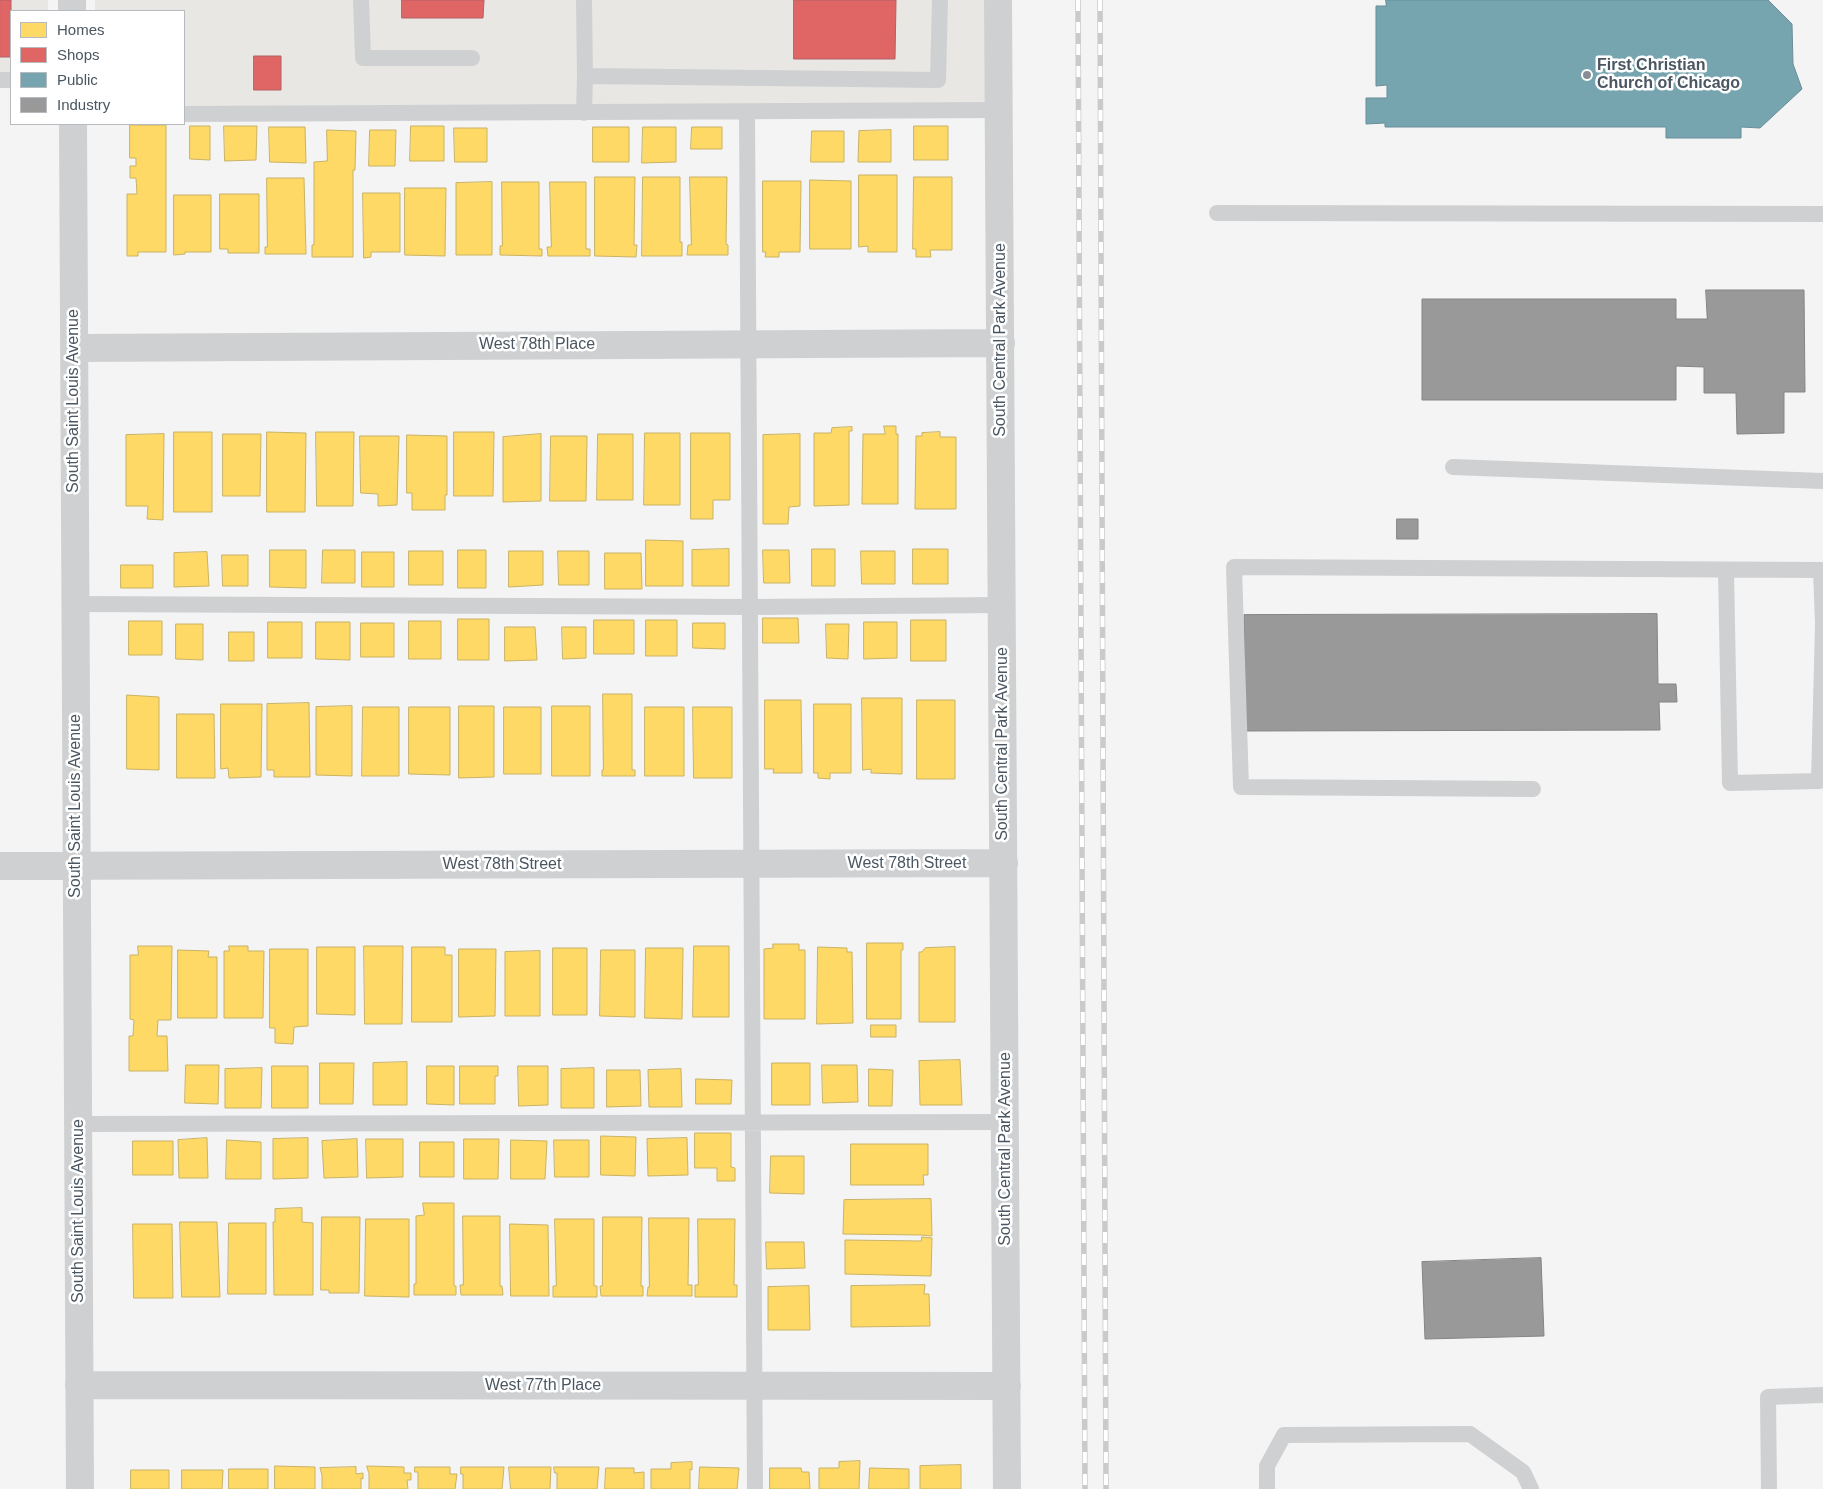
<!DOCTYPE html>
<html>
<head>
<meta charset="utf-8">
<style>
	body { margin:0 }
	#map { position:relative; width:1823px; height:1489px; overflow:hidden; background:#f4f4f4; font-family:Helvetica,sans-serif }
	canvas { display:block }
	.legend { position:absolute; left:10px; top:10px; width:175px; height:115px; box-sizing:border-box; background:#fff; border:1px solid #b7bbc0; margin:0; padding:6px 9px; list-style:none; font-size:15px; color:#4a5661 }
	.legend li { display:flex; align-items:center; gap:10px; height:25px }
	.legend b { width:25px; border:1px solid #b7bbc0 }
</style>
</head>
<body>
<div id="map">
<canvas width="1823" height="1489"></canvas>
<ul class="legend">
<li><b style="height:14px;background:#ffd966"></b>Homes</li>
<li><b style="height:14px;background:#e06666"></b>Shops</li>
<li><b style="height:14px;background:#76a5af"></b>Public</li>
<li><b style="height:14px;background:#999"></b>Industry</li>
</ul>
</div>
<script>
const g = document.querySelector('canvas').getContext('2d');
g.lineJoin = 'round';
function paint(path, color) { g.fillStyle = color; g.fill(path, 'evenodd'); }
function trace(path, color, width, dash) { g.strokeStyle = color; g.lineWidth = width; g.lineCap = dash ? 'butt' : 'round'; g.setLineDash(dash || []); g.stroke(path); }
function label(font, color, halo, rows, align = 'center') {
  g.font = font + ' Helvetica,sans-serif'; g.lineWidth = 5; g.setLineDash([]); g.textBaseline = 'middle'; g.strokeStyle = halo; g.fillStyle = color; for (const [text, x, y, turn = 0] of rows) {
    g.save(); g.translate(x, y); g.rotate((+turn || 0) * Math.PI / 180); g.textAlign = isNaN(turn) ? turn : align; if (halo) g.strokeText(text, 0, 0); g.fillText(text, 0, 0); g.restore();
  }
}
paint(new Path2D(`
	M0,0H48V11H11V80H0Z
	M95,0H984L985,111L184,115V11H95Z`), '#e8e7e3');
const homes = new Path2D(`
	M130,125H166V252H138V256H127V194H137L136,178H130V166H136V158H130Z
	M190,126H210V160L190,159Z
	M224,126H257L256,160L225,161Z
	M411,126H444V161H410Z
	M914,126H948V160H914Z
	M269,127H305L306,163L270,162Z
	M593,127H629V162H593Z
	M643,127H676V162L642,163Z
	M692,127H722V149H691Z
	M454,128H487V162H455Z
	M327,130L356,131L355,170H353V257H312V245H314V162L327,161Z
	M370,130H396L395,166H369Z
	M891,130V162H858L859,131Z
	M812,131H844V162H811Z
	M859,175H897V252H868V246L859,247Z
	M595,177H635L634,245H637L636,257L595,256Z
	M643,177H680V242H682V256H642Z
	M690,177H727L726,244L728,245V255H687L688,245H691Z
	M914,177H952V250H930L931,257H916V249H913Z
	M267,178H304L306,254H265V247H267Z
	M810,180L851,181V249H810Z
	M763,181H801L800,252H779V257H765L766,252H763Z
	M492,182V255H456V183Z
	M502,182H539V249H542V256L500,255V246H502Z
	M550,182H586V249H590V256H548L547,247H551Z
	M405,188H446L445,256L405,255Z
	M363,193H400V252H371V257L364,258Z
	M220,194H259V253H228V249H220Z
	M174,195H211V252H185V254L174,255Z
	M884,426H896V434H898V504H862L863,434H885Z
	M852,427V431H849V505L814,506V433H831L832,428Z
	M174,432H212V512H174Z
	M267,432L306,433L305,512H267Z
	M316,432H354L353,506H317Z
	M454,432H494L493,496H454Z
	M940,432V437H956V509H915L916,436H922V433Z
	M645,433H680V505H644Z
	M691,433H730V500H713V519H691Z
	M164,434L163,520L147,519L148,506H126V435Z
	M223,434H261L260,496H223Z
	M541,434V501L503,502V437Z
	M598,434H633V500H597Z
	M800,434V506L789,507L788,524H763V435Z
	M407,435L447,436V495H445V510H412V493H407Z
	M360,436H399L397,505L378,506V494L361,493Z
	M551,436H587L586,501H550Z
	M646,540L683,541V586H646Z
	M729,549V586H692V550Z
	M812,549H835V586H812Z
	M913,549H948V584H913Z
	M270,550H306V588L270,587Z
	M323,550H355V583H322Z
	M458,550H486V588H458Z
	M763,550H789L790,583H764Z
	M409,551H443V585H409Z
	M509,551H543V585L509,587Z
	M558,551H589V585H559Z
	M861,551H895V584H862Z
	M207,552L209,586L174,587V553Z
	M362,552H394V587H362Z
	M605,553H641L642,589H605Z
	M222,555H248V586H223Z
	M121,565H153V588H121Z
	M763,618H798L799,643H763Z
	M458,619H489V660H458Z
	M594,620H634V654H594Z
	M646,620H677V656H646Z
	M911,620H946V661H911Z
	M129,621H162V655H129Z
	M409,621H441V659H409Z
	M268,622H302V658H268Z
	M316,622H350V660L316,659Z
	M864,622H897V658L864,659Z
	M361,623H394V657H361Z
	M693,623H725V649L693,648Z
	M176,624H203V660L176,659Z
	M826,624H849L848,659L827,658Z
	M505,627H535L537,660L505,661Z
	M562,627H586V658L563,659Z
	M229,632H254V661H229Z
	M603,694H632V770H635V776H602V770H603Z
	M127,695L159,697V770L127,769Z
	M862,698H902V774L871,773V769L863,770Z
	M765,700H801L802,773H773L774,769H765Z
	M917,700H955V779H917Z
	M309,703L310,777H274V770H267V704Z
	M221,704H262L261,777L229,778L228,768L221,769Z
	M814,704H851V773H830V779L818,778V773H814Z
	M352,706V776L316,775V707Z
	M459,706H494V777L459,778Z
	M552,706H590V776H552Z
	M363,707H399V776H362Z
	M409,707H450V775L409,774Z
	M504,707H541V774H504Z
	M645,707H684V776H645Z
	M693,707H732V778H694Z
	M177,714H214L215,778H177Z
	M867,943H903V950H901V1019H867Z
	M773,944H799V950H805V1019H764V949L773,948Z
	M138,946H172L171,1020H158L157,1036H167L168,1071H129V1036H133L134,1020L130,1019V955H138Z
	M229,946H248V951H264L263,1018H224V951H229Z
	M364,946H403L402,1024H365Z
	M694,946H729V1017H693Z
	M317,947H355V1015L317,1014Z
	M412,947H445V955H452V1022H412Z
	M818,947L847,948V952H852L853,1023L817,1024Z
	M955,947V1022H919V952H922L925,948Z
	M553,948H587V1015H553Z
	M646,948H683L682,1019L645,1018Z
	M270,949H308V1026L294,1027L293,1044L275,1043V1028H270Z
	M459,949H496L495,1016L459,1017Z
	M178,950L209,951L208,957H217V1018H178Z
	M601,950H635V1017L600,1016Z
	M540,951V1016H505V952Z
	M871,1025H896V1037H871Z
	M960,1060L962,1105H920L919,1061Z
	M407,1062V1105H373V1063Z
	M320,1063H354L353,1104H320Z
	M772,1063H810V1105H772Z
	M186,1065H219L218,1104L185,1103Z
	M822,1065H857L858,1102L823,1103Z
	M272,1066H308V1108H272Z
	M427,1066H454V1105L427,1104Z
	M460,1066H498V1076H495V1104H460Z
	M518,1066H548V1105L519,1106Z
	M262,1068L261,1108H225V1069Z
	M594,1068V1108H561V1069Z
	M681,1069L682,1107H649L648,1070Z
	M869,1069L893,1070L892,1106H869Z
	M607,1070H640L641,1106L607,1107Z
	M696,1079L732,1080L731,1104H696Z
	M695,1133H731V1167L735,1168V1181H717V1168H695Z
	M601,1136L636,1137L635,1176L601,1175Z
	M207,1138L208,1178H179L178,1140Z
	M308,1138V1178L273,1179V1139Z
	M687,1138L688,1175L648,1176L647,1139Z
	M357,1139L358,1177L324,1178L322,1141Z
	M366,1139H403V1177L367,1178Z
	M464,1139H499L498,1179H464Z
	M227,1140L261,1142V1179H226Z
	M511,1140L547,1141L545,1179H511Z
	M554,1140H589V1177H555Z
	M133,1141H173V1175H133Z
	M420,1142H454V1177H420Z
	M851,1144H928V1175H923L924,1185H851Z
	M771,1156H804V1194L770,1193Z
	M931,1199L932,1236L921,1235L843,1234L844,1200Z
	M423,1203H454V1286H456V1295H414V1284H416V1216L424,1215Z
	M302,1208V1222L313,1223V1295H274L273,1222H275V1209Z
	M463,1216H500V1286H502L503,1295H461L460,1285H463Z
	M322,1217H360L359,1293H329V1290H321Z
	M603,1217H642L641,1286H643V1296H601L600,1286H602Z
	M649,1218H689L688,1285H692V1296H647L648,1287H649Z
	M366,1219H409V1297L365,1296Z
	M555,1219H594V1286H597V1297H553V1286H556Z
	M698,1219H735L734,1285H737V1297H695V1285H698Z
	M180,1222H217L220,1297H182Z
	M229,1223H266V1294H228Z
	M133,1224H172L173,1298H134Z
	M510,1224L548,1225L549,1296H511Z
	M922,1237L932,1238L931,1276L845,1274V1240L921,1241Z
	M766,1242H804L805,1268L767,1269Z
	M925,1285L924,1294H929L930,1326L851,1327V1286Z
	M809,1286L810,1330H768V1287Z
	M860,1461L859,1489H819V1468H839V1462Z
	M692,1462V1470L690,1469V1489H651V1469H671V1463Z
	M961,1465V1489H920V1466Z
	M275,1466L315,1467V1489H275Z
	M367,1466L404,1467V1473H411V1480H407L408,1489H369V1474Z
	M356,1467V1474L363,1473V1479L361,1478V1489H322V1475L320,1468Z
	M415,1467H450V1474H457L455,1489H418V1472H415Z
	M461,1467H504L502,1489H463V1474H461Z
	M509,1467H551L550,1489H511Z
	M554,1467H599L597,1489H557V1473H555Z
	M700,1467L739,1468L737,1489H699Z
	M606,1468H634V1473L644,1472V1489H605Z
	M770,1468H801L802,1472H809L810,1489H770Z
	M870,1468L909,1469V1489H869Z
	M229,1469H268V1489H229Z
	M131,1470H169V1489H131Z
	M182,1470H223L222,1489H182Z`);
paint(homes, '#ffd966');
trace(homes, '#c9b264', 1);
const shops = new Path2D(`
	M0,0H11V57H0Z
	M402,0H484L483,18H402Z
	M794,0H896L895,59H794Z
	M254,56H281V90H254Z`);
paint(shops, '#e06666');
trace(shops, '#b36164', 1);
const public = new Path2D(`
	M1386,0H1768L1792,24L1793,64L1802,89L1760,128L1741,127V138H1666V127H1385V123L1366,124V98H1387V85L1376,86V6H1386Z`);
paint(public, '#76a5af');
trace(public, '#698d98', 1);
const industry = new Path2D(`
	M1706,290H1804L1805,392H1784V433L1737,434L1736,393H1704V367L1676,366V400H1422V299H1676V319H1707Z
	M1397,519H1418V539H1397Z
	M1657,614L1658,684H1676L1677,702H1659L1660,730L1244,731V615Z
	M1541,1258L1544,1336L1425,1339L1422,1262Z`);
paint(industry, '#999');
trace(industry, '#818588', 1);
trace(new Path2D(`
	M361,0L363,58H472
	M584,0L585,76
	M0,80H11
	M747,112L755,1489
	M584,113L585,76L938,80L940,0
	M184,114L999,110
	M1217,213L1823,214
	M1453,467L1823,481
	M1726,570L1730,783L1819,781L1823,624
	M75,604L750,607L1002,605
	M1533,789L1241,787L1234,567L1821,570L1823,624
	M78,1124L1005,1122
	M1267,1489V1466L1284,1435L1470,1434L1523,1472L1531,1489
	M1769,1489L1768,1397L1823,1395`), '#ced0d2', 16);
trace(new Path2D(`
	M72,0V11
	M998,0L1007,1489
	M73,124L80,1489
	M74,348L1001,343
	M0,866L1004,863
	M79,1385L1007,1386`), '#ced0d2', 28);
const rail = new Path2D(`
	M1078,0L1085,1489
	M1100,0L1106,1489`);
trace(rail, '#c9cacc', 5.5);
trace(rail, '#fff', 4, [11]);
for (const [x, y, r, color] of [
	[1587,75,5,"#868d94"]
]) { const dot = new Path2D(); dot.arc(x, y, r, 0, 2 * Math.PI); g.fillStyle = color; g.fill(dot); trace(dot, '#fff', 2); }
label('bold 16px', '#4a5661', '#fff', [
	["First Christian",1597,66],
	["Church of Chicago",1597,84]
], 'left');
label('16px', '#4a5661', '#fff', [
	["South Central Park Avenue",1001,340,-90],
	["West 78th Place",537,345],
	["South Saint Louis Avenue",74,401,-90],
	["South Central Park Avenue",1003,744,-90],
	["South Saint Louis Avenue",76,806,-90],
	["West 78th Street",907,864],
	["West 78th Street",502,865],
	["South Central Park Avenue",1006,1149,-90],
	["South Saint Louis Avenue",79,1211,-90],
	["West 77th Place",543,1386]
]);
</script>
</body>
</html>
